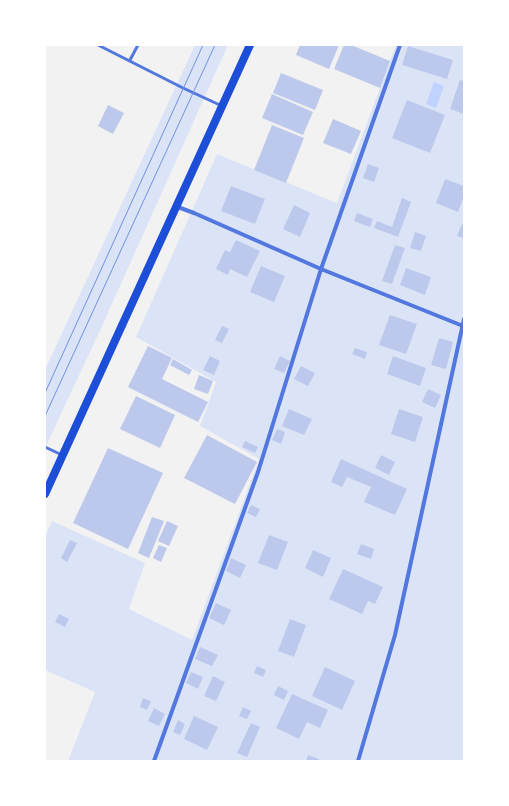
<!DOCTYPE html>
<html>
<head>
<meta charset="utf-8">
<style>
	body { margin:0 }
	#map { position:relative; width:509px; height:806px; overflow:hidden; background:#f2f2f2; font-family:"Roboto Condensed",sans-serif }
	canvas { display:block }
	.frame { position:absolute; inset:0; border:46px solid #fff; pointer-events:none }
</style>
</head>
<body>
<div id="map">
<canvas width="509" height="806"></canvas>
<div class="frame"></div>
</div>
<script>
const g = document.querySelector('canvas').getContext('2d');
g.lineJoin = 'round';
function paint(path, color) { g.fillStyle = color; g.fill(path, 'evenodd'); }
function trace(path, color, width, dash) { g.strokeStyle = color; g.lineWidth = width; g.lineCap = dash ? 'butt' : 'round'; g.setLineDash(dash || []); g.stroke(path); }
paint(new Path2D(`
	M195,45H228L98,335L45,448V370Z
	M396,45H464V761H68L95,692L45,670V537L52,521L145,563L129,609L192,640L259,459L200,426L216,382L136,337L217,154L337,203Z`), '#dbe4f7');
paint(new Path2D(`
	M434,82L444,86L436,108L426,104Z`), '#bfd3fe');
paint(new Path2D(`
	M300,45H339L329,69L296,55Z
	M344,45H351L390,61L380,88L334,69Z
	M408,46L453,60L447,79L402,65Z
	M281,73L323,90L315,110L273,93Z
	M460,80L464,81V114L450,109Z
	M272,94L313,112L303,135L262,118Z
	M407,100L445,115L430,153L392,138Z
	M108,105L124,113L113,134L98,126Z
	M333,119L361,131L351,154L323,143Z
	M272,125L304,138L286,183L254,170Z
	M368,164L379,168L374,182L363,178Z
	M445,179L464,186V196L458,212L436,203Z
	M231,186L265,199L255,224L221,211Z
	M402,198L411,202L398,237L374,228L377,221L392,227Z
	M294,205L310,213L300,237L283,229Z
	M357,213L373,219L370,227L354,221Z
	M462,224L464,225V238L457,236Z
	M415,232L426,236L421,251L410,248Z
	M236,240L260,251L247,277L230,269L228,275L216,269L225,250L230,252Z
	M395,245L405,248L392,284L382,281Z
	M261,266L285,276L274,302L250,292Z
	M406,268L431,277L425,295L400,285Z
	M390,315L417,324L406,354L379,345Z
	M222,326L229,329L222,343L215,340Z
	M439,338L453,342L446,369L431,365Z
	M148,346L172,358L162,379L208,402L198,422L128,387Z
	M355,348L367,352L365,359L352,354Z
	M210,356L220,361L214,375L203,370Z
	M280,356L290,361L284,373L274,369Z
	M393,356L426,368L420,386L387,374Z
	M173,359L192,370L189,375L170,365Z
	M301,366L315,373L308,386L294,379Z
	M199,375L213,381L208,394L194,389Z
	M428,389L441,395L435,408L422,402Z
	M136,396L175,415L160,448L120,429Z
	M289,409L312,419L304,435L282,426Z
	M399,409L423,417L415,442L391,434Z
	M277,429L285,432L281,444L272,440Z
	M207,435L257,462L235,504L184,478Z
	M245,441L258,447L255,453L242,447Z
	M108,448L163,473L128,549L73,523Z
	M381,455L395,462L389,475L375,468Z
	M341,459L407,489L395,515L364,502L371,487L347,477L342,487L331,482Z
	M251,505L260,509L256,517L247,513Z
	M152,517L164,521L149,558L138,553Z
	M167,521L178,526L169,546L158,541Z
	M269,535L288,542L277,570L258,563Z
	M70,540L77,543L67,562L61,558Z
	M361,544L374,549L371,559L357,554Z
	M159,545L167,548L161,562L153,558Z
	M313,550L331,558L323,577L305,568Z
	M231,558L246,565L240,578L226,571Z
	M343,569L383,587L375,604L368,601L362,614L329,599Z
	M216,603L231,610L224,625L209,618Z
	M59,614L69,619L65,627L55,622Z
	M290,619L306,625L294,657L278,651Z
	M200,647L218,655L212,666L195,659Z
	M257,666L266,670L263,677L254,673Z
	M325,667L355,681L342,710L312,696Z
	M191,672L203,677L198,689L186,683Z
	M213,676L225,682L216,701L204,696Z
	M278,686L288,691L284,700L274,695Z
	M292,694L328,710L320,728L307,722L299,739L276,728Z
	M143,698L151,701L147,710L140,707Z
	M243,707L251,711L247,719L239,716Z
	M154,708L165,714L159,726L148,721Z
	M194,716L218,727L207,750L184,739Z
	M178,720L185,724L180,735L173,732Z
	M251,723L260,727L247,757L237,753Z
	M308,755L319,759L318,761H306Z`), '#bdc9ec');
trace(new Path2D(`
	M98,45L183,88L222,106
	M130,60L138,45
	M45,447L62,455`), '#5277de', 3);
trace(new Path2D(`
	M175,206L194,213L321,269L463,326
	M154,761L258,472L321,269L400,45
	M358,761L395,635L464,319`), '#5277de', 4);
trace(new Path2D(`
	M45,494L250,45`), '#1d4ed8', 8);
trace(new Path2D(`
	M45,393L203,45
	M45,416L215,45`), '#7290e2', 1);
</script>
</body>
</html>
